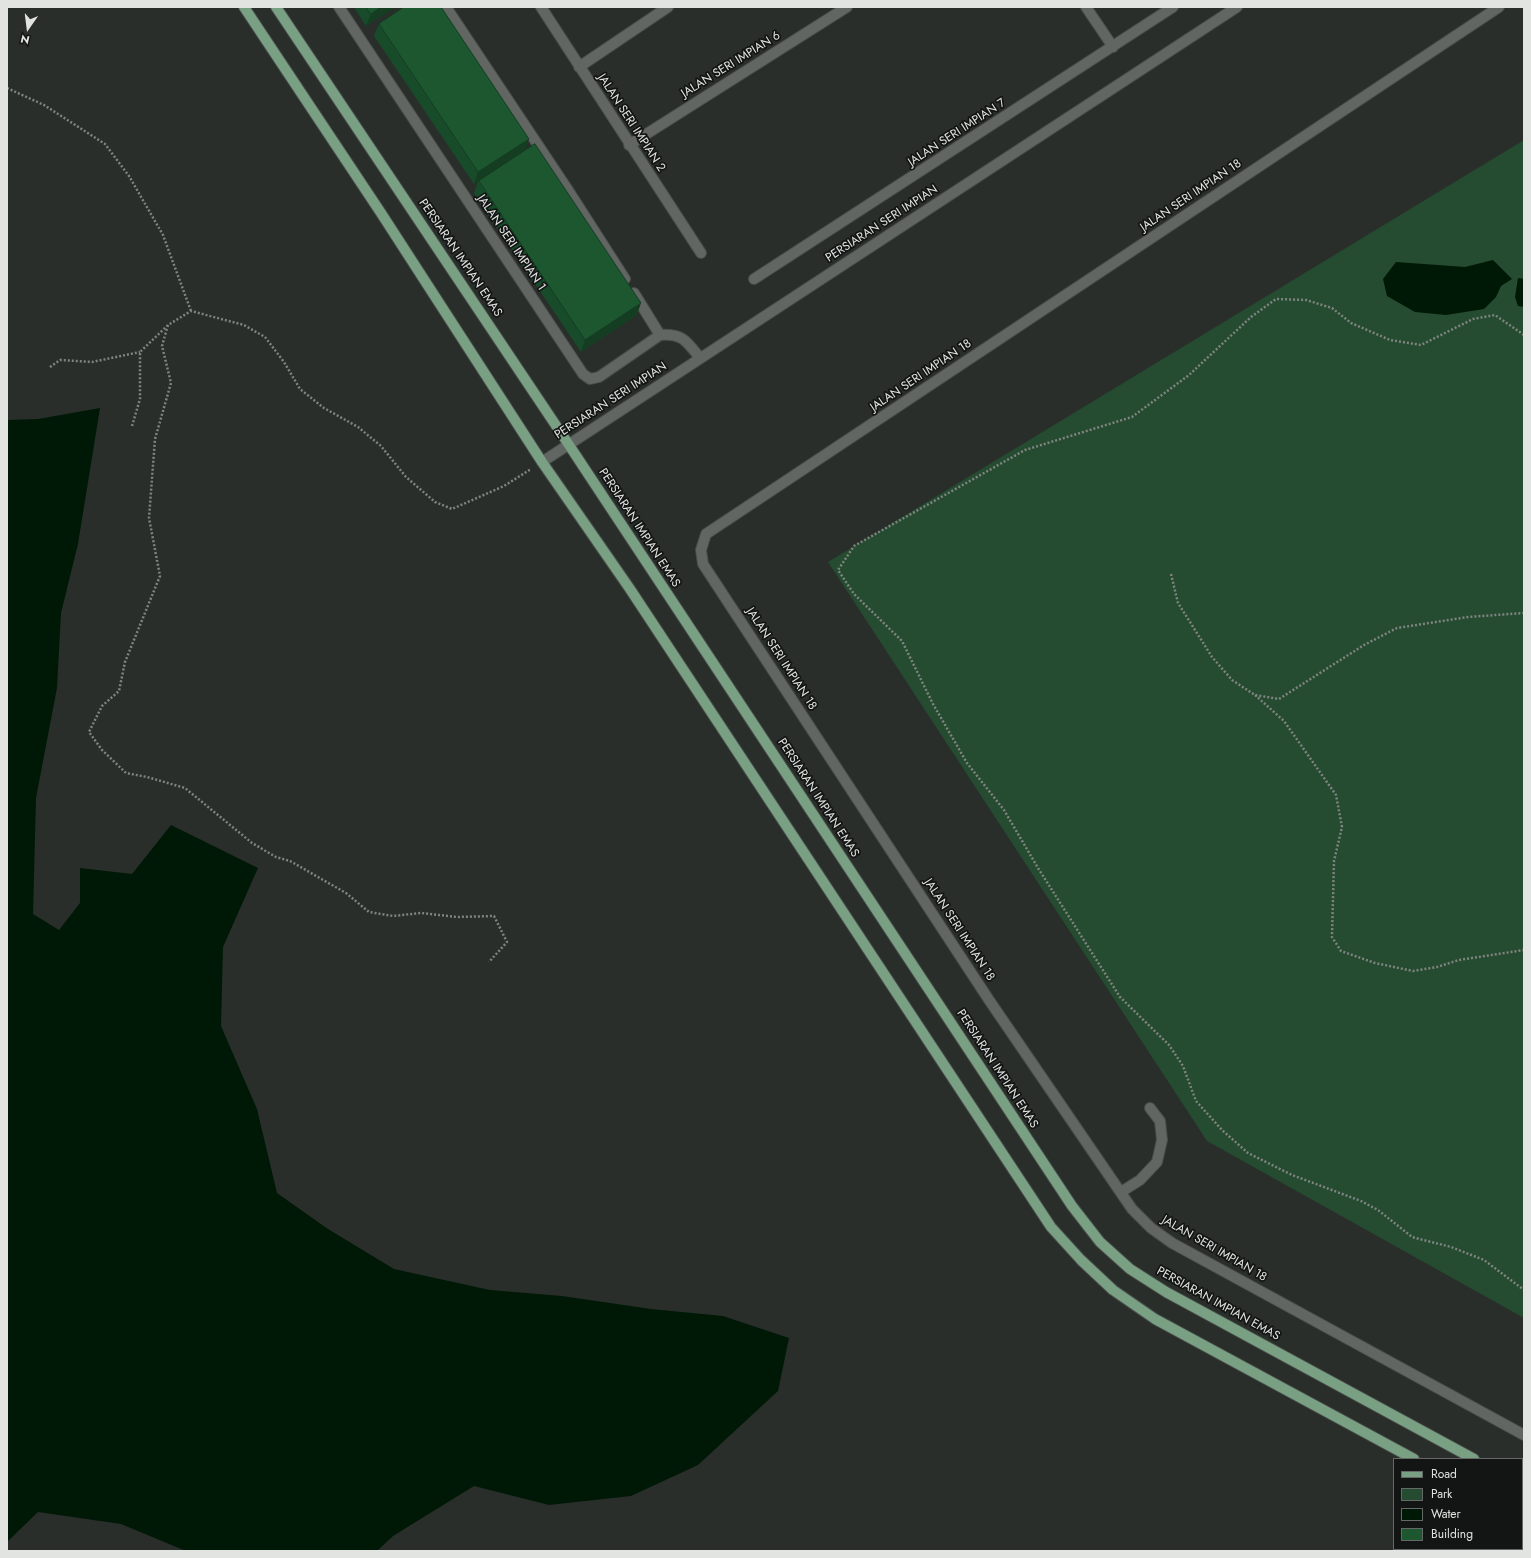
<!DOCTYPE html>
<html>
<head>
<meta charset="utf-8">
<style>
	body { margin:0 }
	#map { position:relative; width:1531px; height:1558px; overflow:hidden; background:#292e2a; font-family:Jost,sans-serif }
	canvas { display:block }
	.frame { position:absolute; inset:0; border:8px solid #e1e4e1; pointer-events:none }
	.legend { position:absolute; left:1393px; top:1458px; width:130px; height:92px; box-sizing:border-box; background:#131514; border:1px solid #656866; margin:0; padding:5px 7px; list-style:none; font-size:12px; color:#e1e4e1 }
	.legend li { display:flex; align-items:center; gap:8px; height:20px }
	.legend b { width:20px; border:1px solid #656866 }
	.north { position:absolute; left:8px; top:8px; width:40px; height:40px; -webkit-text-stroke:3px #131514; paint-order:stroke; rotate:194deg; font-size:11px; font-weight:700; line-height:16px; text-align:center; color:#e1e4e1 }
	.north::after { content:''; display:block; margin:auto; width:14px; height:18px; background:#e1e4e1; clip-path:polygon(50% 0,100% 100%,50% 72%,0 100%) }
</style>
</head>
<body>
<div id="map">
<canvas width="1531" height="1558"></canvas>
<div class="frame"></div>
<ul class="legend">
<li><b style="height:5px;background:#7aa084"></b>Road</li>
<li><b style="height:11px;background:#254b30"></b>Park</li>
<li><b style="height:11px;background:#001906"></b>Water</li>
<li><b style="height:11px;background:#1c5730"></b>Building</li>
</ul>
<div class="north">N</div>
</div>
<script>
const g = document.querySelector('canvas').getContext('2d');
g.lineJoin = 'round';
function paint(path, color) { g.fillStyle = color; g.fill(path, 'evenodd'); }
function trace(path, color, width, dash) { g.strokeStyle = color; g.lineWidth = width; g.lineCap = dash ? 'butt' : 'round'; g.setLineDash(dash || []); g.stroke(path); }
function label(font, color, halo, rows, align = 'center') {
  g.font = font + ' Jost,sans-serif'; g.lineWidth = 3.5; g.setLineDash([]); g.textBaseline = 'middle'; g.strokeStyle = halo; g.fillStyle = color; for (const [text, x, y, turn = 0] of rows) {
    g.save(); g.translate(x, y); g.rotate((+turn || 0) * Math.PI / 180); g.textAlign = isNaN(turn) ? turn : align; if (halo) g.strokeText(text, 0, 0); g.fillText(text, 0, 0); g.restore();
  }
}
paint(new Path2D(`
	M1524,140V1318L1207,1141L828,562Z`), '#254b30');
paint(new Path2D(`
	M1493,260L1512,279L1501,286L1496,297L1484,309L1446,315L1415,312L1387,296L1383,279L1396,262L1465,267Z
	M1518,278L1524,279V307L1518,306L1515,297Z
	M100,408L78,544L61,613L57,688L36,798L33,914L59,930L80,903V868L132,874L171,825L258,868L223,947L221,1026L257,1109L277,1193L328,1229L394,1269L490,1290L562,1296L651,1309L723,1316L789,1338L778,1391L698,1465L631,1496L549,1505L474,1486L393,1536L377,1551H186L121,1524L38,1512L7,1542V420L38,419Z`), '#001906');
const minor = new Path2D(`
	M339,7L583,374L590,379L599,377L660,335C683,333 687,342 700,358
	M446,7L568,190L625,279
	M541,7L701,253
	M1086,7L1113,47
	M1499,7L706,534L701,550L703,564L989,1000L1132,1209L1151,1228L1172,1243L1524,1435
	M579,67L668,7
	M629,145L847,7
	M754,279L1173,7
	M634,293L660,335
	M542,462L1237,7
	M1121,1192L1140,1180L1157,1162L1162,1140L1160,1121L1150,1108`);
const major = new Path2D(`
	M244,7L381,213L542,462L630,589L1051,1227L1081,1260L1113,1290L1155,1319L1414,1459
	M276,7L569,445L1072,1206L1100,1242L1130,1269L1166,1292L1474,1459
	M1522,1485L1524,1486
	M1522,1517L1524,1518`);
trace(minor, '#484c49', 12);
trace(major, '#484c49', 12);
trace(new Path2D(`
	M7,88L44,105L105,144L129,176L163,235L191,311
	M168,325L162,346L171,383L155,439L149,518L160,576L125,662L119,691L102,706L89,732L102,750L126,773L147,777L185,788L252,843L276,857L290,861L346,893L369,912L393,916L421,913L457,917L494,916L507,942L489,962
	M1524,335L1495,315L1473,319L1421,345L1390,340L1351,323L1332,308L1306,300L1276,299L1251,317L1189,375L1132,417L1025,450L854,546L838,570L854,594L902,641L933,704L967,763L1004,810L1038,868L1120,997L1169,1045L1183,1066L1196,1101L1222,1130L1248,1153L1292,1175L1361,1201L1378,1210L1412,1237L1451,1247L1484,1260L1524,1290
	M50,367L60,360L92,362L140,352
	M132,426L140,399V352L168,325L191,311L244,325L265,337L284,362L300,389L324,408L358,427L381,446L406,477L435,502L452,509L504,486L531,469
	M1171,574L1178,603L1212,657L1232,680L1255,695L1279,699L1364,645L1397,628L1468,617L1524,613
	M1255,695L1284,721L1336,795L1342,827L1334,861L1332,937L1341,951L1375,963L1413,971L1437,967L1459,960L1524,950`), '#7f8480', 2.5, [2, 2]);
trace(minor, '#616662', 10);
trace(major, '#7aa084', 10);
paint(new Path2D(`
	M354,7H396L366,26Z
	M379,24L525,150L637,315L581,352L474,193L478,181L474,184L374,36Z`), '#184b29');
paint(new Path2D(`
	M381,7H396L366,26L371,14Z
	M529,139L525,151L474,184L478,172Z
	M641,303L637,315L581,352L585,340Z`), '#143d22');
const building = new Path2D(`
	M366,7H381L371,14Z
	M404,7H441L529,139L478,172L379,24Z
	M535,144L641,303L585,340L479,181Z`);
paint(building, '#1c5730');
trace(building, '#143d22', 1);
label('12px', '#e1e4e1', '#131514', [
	["JALAN SERI IMPIAN 6",731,65,-32],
	["JALAN SERI IMPIAN 2",631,123,57],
	["JALAN SERI IMPIAN 7",957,133,-33],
	["JALAN SERI IMPIAN 18",1191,196,-34],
	["PERSIARAN SERI IMPIAN",882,224,-33],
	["JALAN SERI IMPIAN 1",511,243,56],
	["PERSIARAN IMPIAN EMAS",460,258,56],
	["JALAN SERI IMPIAN 18",921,376,-34],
	["PERSIARAN SERI IMPIAN",611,401,-33],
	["PERSIARAN IMPIAN EMAS",639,528,57],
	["JALAN SERI IMPIAN 18",781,659,57],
	["PERSIARAN IMPIAN EMAS",818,798,57],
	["JALAN SERI IMPIAN 18",959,930,57],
	["PERSIARAN IMPIAN EMAS",997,1069,57],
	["JALAN SERI IMPIAN 18",1214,1249,30],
	["PERSIARAN IMPIAN EMAS",1218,1304,29]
]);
</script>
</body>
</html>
